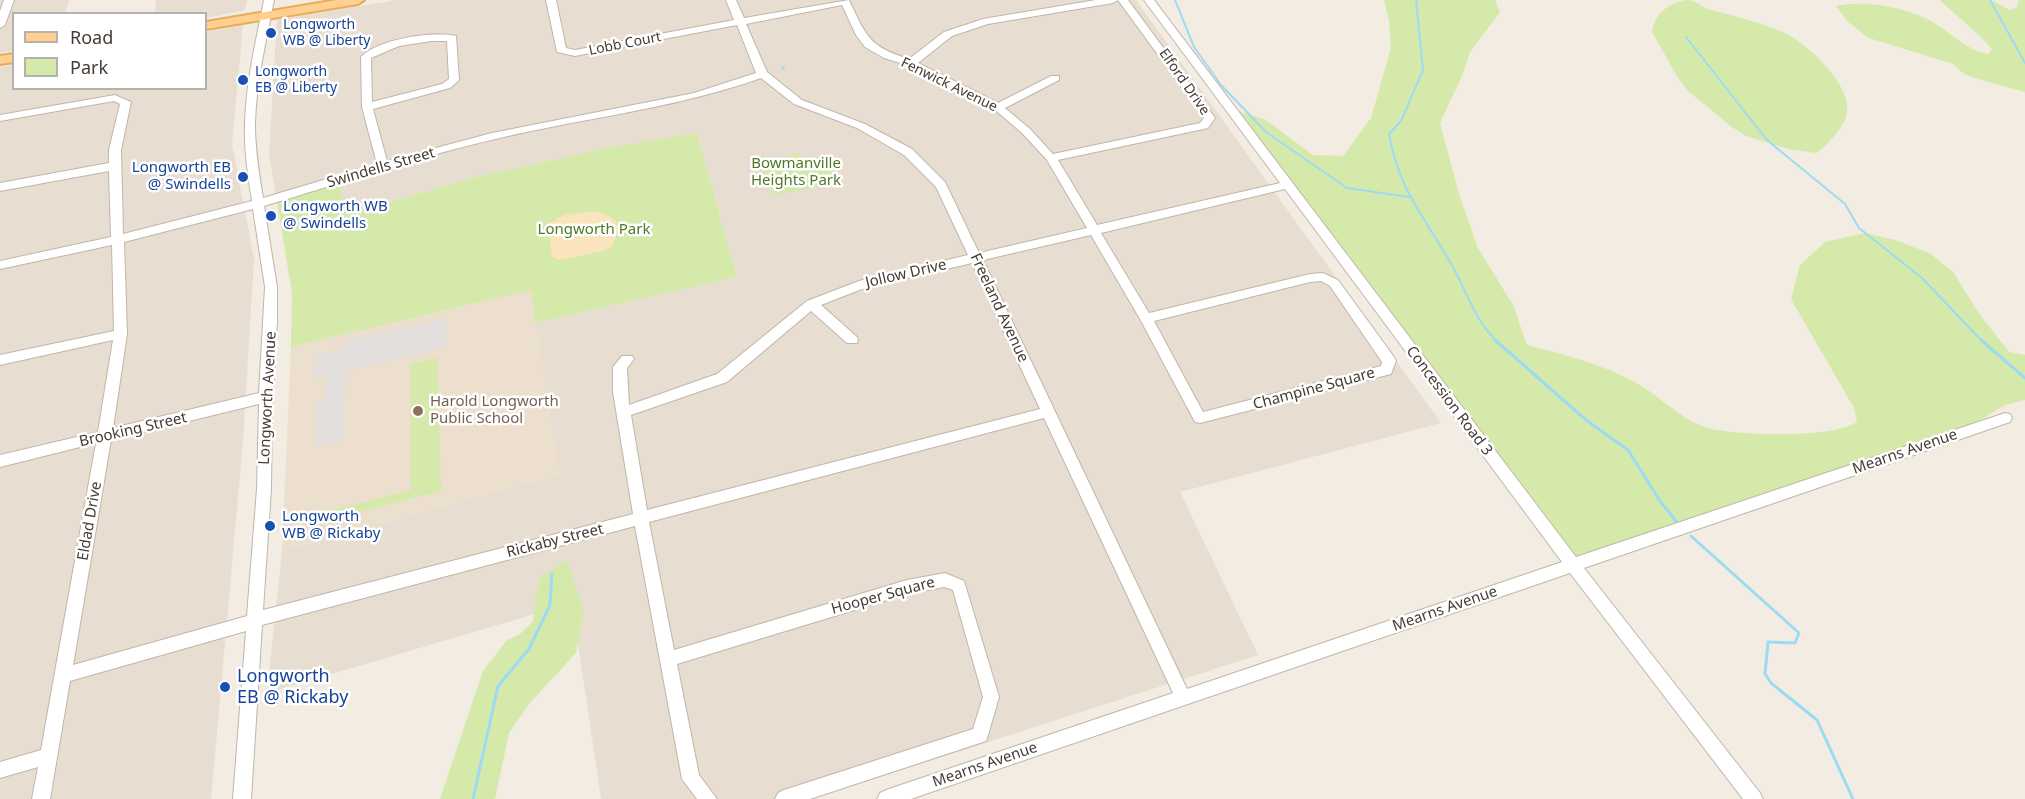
<!DOCTYPE html>
<html>
<head>
<meta charset="utf-8">
<style>
	body { margin:0 }
	#map { position:relative; width:2025px; height:799px; overflow:hidden; background:#f2ece3; font-family:"Noto Sans",sans-serif }
	canvas { display:block }
	.legend { position:absolute; left:12px; top:12px; width:195px; height:78px; box-sizing:border-box; background:#fff; border:2px solid #b5b1ad; margin:0; padding:8px 10px; list-style:none; font-size:18px; color:#453b33 }
	.legend li { display:flex; align-items:center; gap:12px; height:30px }
	.legend b { width:30px; border:2px solid #b5b1ad }
</style>
</head>
<body>
<div id="map">
<canvas width="2025" height="799"></canvas>
<ul class="legend">
<li><b style="height:8px;background:#ffd090"></b>Road</li>
<li><b style="height:16px;background:#d5e9aa"></b>Park</li>
</ul>
</div>
<script>
const g = document.querySelector('canvas').getContext('2d');
g.lineJoin = 'round';
function paint(path, color) { g.fillStyle = color; g.fill(path, 'evenodd'); }
function trace(path, color, width, dash) { g.strokeStyle = color; g.lineWidth = width; g.lineCap = dash ? 'butt' : 'round'; g.setLineDash(dash || []); g.stroke(path); }
function label(font, color, halo, rows, align = 'center') {
  g.font = font + ' "Noto Sans",sans-serif'; g.lineWidth = 5; g.setLineDash([]); g.textBaseline = 'middle'; g.strokeStyle = halo; g.fillStyle = color; for (const [text, x, y, turn = 0] of rows) {
    g.save(); g.translate(x, y); g.rotate((+turn || 0) * Math.PI / 180); g.textAlign = isNaN(turn) ? turn : align; if (halo) g.strokeText(text, 0, 0); g.fillText(text, 0, 0); g.restore();
  }
}
paint(new Path2D(`
	M0,0H69L65,13L14,14L13,51L0,53Z
	M156,0H247L245,10L206,18V14H155Z
	M397,0H1136L1441,423L1180,492L1258,655L811,799H601L572,603L267,693L282,551L559,474L535,323L737,277L697,133L611,147L475,177L346,215L277,202L269,155L277,20Z
	M243,25L232,144L254,259L243,441L211,799H0V67L13,65L14,88H206V32Z`), '#e7ddd1');
paint(new Path2D(`
	M531,290L559,474L282,551L291,347Z`), '#ecdfcd');
paint(new Path2D(`
	M1384,0H1495L1500,12L1470,52L1462,76L1440,123L1459,194L1478,248L1513,305L1527,345C1565,355 1601,364 1635,382C1657,394 1681,419 1704,427C1733,436 1832,439 1857,422L1854,408L1791,299L1800,265L1825,242L1865,233L1896,240L1931,254L1953,272L1980,315L2009,352L2025,355V400L2005,405L1977,422L1771,505L1580,561L1563,546L1233,119L1238,111L1266,120L1313,155L1343,156L1371,118L1391,48L1389,20Z
	M1686,0C1698,0 1703,9 1715,11C1737,16 1760,23 1781,31C1805,41 1857,88 1846,117C1841,131 1828,143 1817,153L1792,150L1746,136L1732,127L1688,91L1678,78L1652,32C1655,13 1668,4 1686,0Z
	M1940,0H1991L2010,10L2017,7L2019,0H2025V92L1981,80L1964,74L1953,64L1869,38L1848,22L1836,6C1865,0 1904,7 1931,21C1951,32 1965,50 1988,54L1992,49C1976,30 1957,17 1940,0Z
	M697,133L737,277L535,323L531,290L291,347L292,293L277,202L338,184L346,215L475,177L611,147Z
	M795,153L823,166L844,182L773,195L764,167L777,164Z
	M437,358L441,491L309,525L310,516L411,490L410,364Z
	M567,560L584,611L576,653L529,704L509,733L495,799H440L483,671L507,640L520,634L533,621L539,578Z`), '#d5e9aa');
paint(new Path2D(`
	M593,211C618,215 623,225 612,247L604,251L559,260L552,257L549,232L546,228L548,224L564,215Z`), '#f9e4bd');
paint(new Path2D(`
	M446,318L447,347L345,372L343,440L315,447L317,402L325,400L326,376L315,378V356L342,350L343,342Z`), '#e3dfdc');
trace(new Path2D(`
	M1175,0L1194,47L1221,85L1266,132L1347,188L1409,197
	M1416,0L1423,70L1401,121L1389,134C1399,190 1423,215 1450,262C1466,288 1474,321 1497,341
	M1990,0L2025,63
	M1686,37L1767,140L1845,204L1859,228L1922,278L1982,341
	M782,69L784,67`), '#9cdbf3', 2);
trace(new Path2D(`
	M1495,340L1586,420L1628,450L1660,501L1680,526
	M1981,340L2025,378
	M1691,536L1799,633L1795,643L1768,642L1765,674L1771,683L1817,720L1853,799
	M473,799L498,686L529,649L550,605L552,574`), '#9cdbf3', 3);
const minor = new Path2D(`
	M4,0H14L5,25L0,28V11Z
	M264,0H274C266,41 256,83 255,124C255,149 259,174 263,198L377,164L362,107L361,57C379,39 431,31 456,36L459,80L450,88L373,109L387,161L492,133L694,93L756,73L737,25L575,56L557,52L546,0H556L566,48L575,50L734,20L726,0H736L744,18L849,0C866,36 869,47 909,59L944,32L983,19L1096,0H1118L1113,3L988,24L952,36L918,63L998,103L1051,76H1059V80L1005,108L1030,129L1053,154L1200,123L1204,118L1118,0H1128L1215,118L1208,128L1058,160L1097,225L1280,183L1144,0H1154L1576,557L2005,413L2010,414L2012,418L2010,422L1584,568L1760,793L1763,799H1743L1570,573L911,799H877L880,793L886,790L1173,693L1044,418L649,522L674,650L907,580L945,573L964,581L999,697L988,735L986,741L980,743L810,799H775L778,793L784,790L973,729L983,697L953,590L944,587L907,594L677,664L699,775L717,799H697L682,779L635,526L262,625L251,799H233L246,631L70,681L50,799H32L38,767L0,778V762L41,750L96,443L0,467V455L98,432L113,340L0,365V355L114,331L112,245L0,269V261L111,237L109,171L0,191V183L109,163V150L120,104L114,101L0,121V115L115,95L131,102L121,150L123,234L252,201C248,175 244,150 245,123C246,82 256,41 264,0ZM842,5L856,35L865,47L884,58L907,65L994,109L1022,133L1047,160L1087,228L979,253L945,182L912,149L865,124L802,100L767,72L746,24ZM431,41H447L449,79L442,84L372,102L371,58L399,46ZM761,78L794,104L857,128L904,155L936,187L968,255L859,281L807,301L717,374L629,405L627,368L634,359L632,356H622L613,367V392L633,514L263,610L271,489L272,410L277,322V287L264,206C344,182 423,155 504,137C590,117 677,108 761,78ZM1285,189L1562,562L1187,689L983,260L1091,235L1140,319L1195,422L1200,423L1391,374L1396,361L1394,357L1338,280L1323,273L1310,274L1149,313L1101,233ZM253,209L265,287L259,393L113,428L127,334L124,242ZM972,263L1040,409L647,510L631,415L727,382L811,311L847,343H857L858,340L857,337L821,305L862,289ZM1321,281L1330,286L1382,362L1381,366L1203,412L1154,321L1310,282ZM259,404L257,489L247,616L73,665L111,440Z`);
const major = new Path2D(`
	M337,0H364L358,4L206,29V22Z
	M14,54V62L0,64V56Z`);
trace(minor, '#c1b5a9', 2);
trace(major, '#e8ab5c', 4);
paint(minor, '#fff');
paint(major, '#ffd090');
for (const [x, y, r, color] of [
	[271,33,6,"#1a4fb4"],
	[243,80,6,"#1a4fb4"],
	[243,177,6,"#1a4fb4"],
	[271,216,6,"#1a4fb4"],
	[418,411,6,"#8d6e63"],
	[270,526,6,"#1a4fb4"],
	[225,687,6,"#1a4fb4"]
]) { const dot = new Path2D(); dot.arc(x, y, r, 0, 2 * Math.PI); g.fillStyle = color; g.fill(dot); trace(dot, '#fff', 2); }
label('14px', '#164399', '#fff', [
	["Longworth",283,25],
	["WB @ Liberty",283,41],
	["Longworth",255,72],
	["EB @ Liberty",255,88]
], 'left');
label('14px', '#453b33', '#fff', [
	["Lobb Court",625,44,-11],
	["Elford Drive",1184,82,55],
	["Fenwick Avenue",949,85,26]
]);
label('15px', '#507825', '#fff', [
	["Bowmanville",796,164],
	["Heights Park",796,181],
	["Longworth Park",594,230]
]);
label('15px', '#164399', '#fff', [
	["Longworth EB",231,168,"right"],
	["@ Swindells",231,185,"right"],
	["Longworth WB",283,207],
	["@ Swindells",283,224],
	["Longworth",282,517],
	["WB @ Rickaby",282,534]
], 'left');
label('15px', '#453b33', '#fff', [
	["Swindells Street",381,168,-16],
	["Jollow Drive",906,274,-13],
	["Freeland Avenue",999,308,65],
	["Champine Square",1314,389,-15],
	["Longworth Avenue",268,398,-87],
	["Concession Road 3",1449,401,53],
	["Brooking Street",133,430,-13],
	["Mearns Avenue",1905,452,-19],
	["Eldad Drive",90,521,-80],
	["Rickaby Street",555,541,-14],
	["Hooper Square",883,596,-15],
	["Mearns Avenue",1445,609,-19],
	["Mearns Avenue",985,765,-19]
]);
label('15px', '#785e54', '#fff', [
	["Harold Longworth",430,402],
	["Public School",430,419]
], 'left');
label('18px', '#164399', '#fff', [
	["Longworth",237,677],
	["EB @ Rickaby",237,698]
], 'left');
</script>
</body>
</html>
